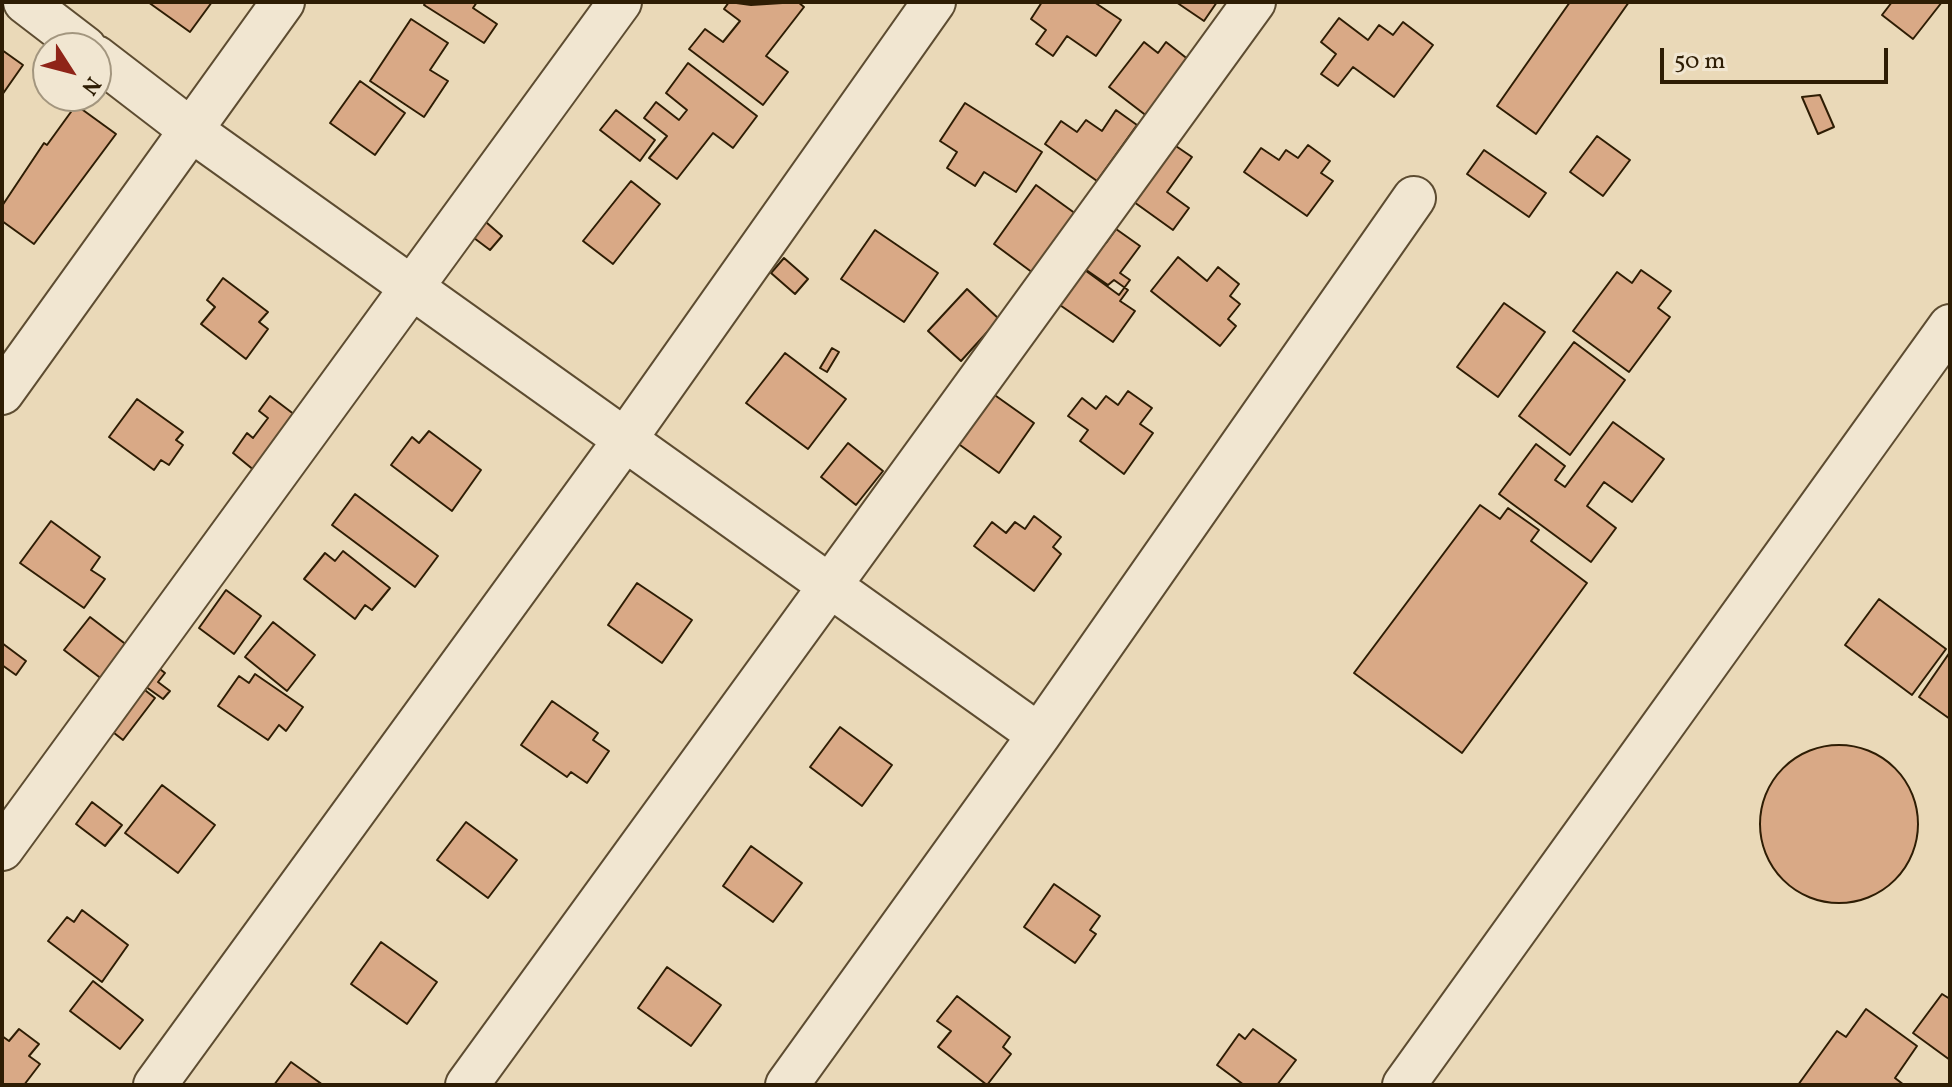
<!DOCTYPE html>
<html>
<head>
<meta charset="utf-8">
<style>
	body { margin:0 }
	#map { position:relative; width:1952px; height:1087px; overflow:hidden; background:#ead9b8; font-family:Vollkorn,serif }
	canvas { display:block }
	.frame { position:absolute; inset:0; border:4px solid #2e1d04; pointer-events:none }
	.north { position:absolute; left:32px; top:32px; width:80px; height:80px; box-sizing:border-box; background:#f1e6d1; border:2px solid #a3967f; border-radius:50%; rotate:126deg; font-size:22px; font-weight:700; line-height:32px; text-align:center; color:#2e1d04 }
	.north::after { content:''; display:block; margin:auto; width:28px; height:36px; background:#8f2418; clip-path:polygon(50% 0,100% 100%,50% 72%,0 100%) }
	.scale { position:absolute; left:1660px; top:48px; width:228px; height:36px; box-sizing:border-box; border:4px solid #2e1d04; border-top:0; padding-left:10px; font-size:24px; line-height:28px; white-space:nowrap; color:#2e1d04; -webkit-text-stroke:6px #f1e6d1; paint-order:stroke }
</style>
</head>
<body>
<div id="map">
<canvas width="1952" height="1087"></canvas>
<div class="frame"></div>
<div class="north">N</div>
<div class="scale">50 m</div>
</div>
<script>
const g = document.querySelector('canvas').getContext('2d');
g.lineJoin = 'round';
function paint(path, color) { g.fillStyle = color; g.fill(path, 'evenodd'); }
function trace(path, color, width, dash) { g.strokeStyle = color; g.lineWidth = width; g.lineCap = dash ? 'butt' : 'round'; g.setLineDash(dash || []); g.stroke(path); }
const building = new Path2D(`
	M148,2H212L190,32Z
	M426,2H477L473,8L497,24L484,43L424,5Z
	M729,2L751,5L798,2L804,7L766,56L788,72L763,105L689,49L705,29L723,42L740,21L724,9Z
	M1042,2H1094L1121,20L1096,56L1067,36L1053,56L1036,44L1046,30L1031,19Z
	M1176,2H1217L1204,21Z
	M1570,2H1629L1536,134L1497,106Z
	M1892,2H1942L1913,39L1882,15Z
	M1339,18L1368,40L1379,25L1393,35L1403,22L1433,45L1394,97L1353,67L1338,86L1321,74L1336,54L1321,42Z
	M411,19L448,43L430,70L448,81L424,117L370,81Z
	M1144,42L1158,53L1166,42L1194,64L1152,120L1109,87Z
	M2,50L23,65L2,95Z
	M688,63L757,116L733,148L713,133L677,179L649,158L667,136L644,118L656,102L679,120L687,110L666,93Z
	M360,81L405,113L375,155L330,123Z
	M1820,95L1834,127L1818,134L1802,97Z
	M965,103L1042,152L1016,192L984,172L975,186L947,168L957,152L940,141Z
	M76,105L116,134L34,244L2,221V206L44,143L47,145Z
	M616,110L655,140L640,161L600,130Z
	M1116,110L1137,125L1097,181L1045,144L1061,121L1077,132L1086,120L1102,131Z
	M1597,136L1630,160L1603,196L1570,172Z
	M1167,140L1192,157L1167,192L1189,208L1173,230L1127,197Z
	M1308,145L1330,161L1321,173L1333,181L1307,216L1244,172L1261,148L1279,160L1286,150L1298,158Z
	M1484,150L1546,193L1529,217L1467,174Z
	M631,181L660,204L613,264L583,241Z
	M1036,185L1076,214L1033,273L994,244Z
	M479,216L502,236L490,250L466,232Z
	M1116,229L1140,246L1120,273L1130,280L1119,295L1078,265L1098,237L1106,243Z
	M875,230L938,273L904,322L841,279Z
	M1178,257L1207,281L1218,267L1239,284L1230,296L1240,304L1228,319L1236,326L1220,346L1151,291Z
	M784,258L808,279L795,294L771,273Z
	M1082,267L1108,285L1114,280L1128,290L1120,301L1135,311L1113,342L1057,303Z
	M1641,270L1671,291L1658,308L1670,317L1629,372L1573,331L1617,272L1632,283Z
	M223,278L268,312L259,322L268,329L246,359L201,324L215,307L207,300Z
	M967,289L999,319L961,361L928,331Z
	M1504,303L1545,332L1498,397L1457,367Z
	M1574,342L1625,380L1570,455L1519,416Z
	M832,348L839,352L827,372L820,368Z
	M785,353L846,399L808,449L746,403Z
	M989,391L1034,423L999,473L953,440Z
	M1128,391L1152,408L1140,424L1153,433L1124,474L1080,441L1088,430L1068,416L1082,398L1096,409L1106,396L1118,405Z
	M270,396L295,415L255,471L233,453L247,433L253,438L268,418L259,411Z
	M137,399L183,432L176,440L183,445L169,465L161,460L154,470L109,437Z
	M1613,422L1664,459L1632,502L1604,482L1587,506L1616,528L1591,562L1499,494L1536,444L1565,466L1555,480L1565,487Z
	M429,431L481,470L452,511L391,465L412,437L419,443Z
	M848,443L883,471L856,505L821,477Z
	M355,494L438,556L415,587L332,525Z
	M1480,505L1500,519L1508,508L1539,530L1531,541L1587,583L1462,753L1354,673Z
	M1034,516L1061,537L1053,547L1061,554L1034,591L974,546L992,522L1006,533L1015,522L1025,529Z
	M51,521L100,557L91,570L105,579L84,608L20,563Z
	M343,551L390,588L372,610L365,605L355,619L304,579L325,553L335,561Z
	M637,583L692,620L662,663L608,625Z
	M226,590L261,616L234,654L199,628Z
	M1879,599L1946,649L1912,695L1845,645Z
	M90,617L132,649L107,683L64,650Z
	M273,622L315,655L287,691L245,657Z
	M2,643L26,661L16,675L2,665Z
	M1950,652V719L1919,697Z
	M156,666L165,673L158,682L170,691L163,699L142,684Z
	M255,674L303,707L286,731L279,725L268,740L218,706L239,676L249,683Z
	M141,687L155,698L123,740L109,729Z
	M552,701L598,733L593,740L609,751L587,783L571,772L567,777L521,745Z
	M840,727L892,765L862,806L810,767Z
	M1760 824a79 79 0 1 1 158 0a79 79 0 1 1-158 0Z
	M162,785L215,825L178,873L125,833Z
	M92,802L122,825L105,846L76,824Z
	M466,822L517,860L488,898L437,860Z
	M751,846L802,883L773,922L723,886Z
	M1054,884L1100,916L1090,930L1096,934L1075,963L1024,927Z
	M82,910L128,945L102,982L48,941L67,917L74,922Z
	M381,942L437,982L407,1024L351,984Z
	M667,967L721,1005L691,1046L638,1008Z
	M93,981L143,1020L120,1049L70,1011Z
	M1942,994L1950,999V1060L1913,1033Z
	M957,996L1010,1037L1003,1047L1011,1054L987,1085L938,1047L951,1031L937,1021Z
	M1866,1009L1917,1046L1895,1078L1904,1085H1798L1837,1031L1846,1037Z
	M19,1029L39,1044L29,1056L40,1064L24,1085H2V1036L9,1041Z
	M1253,1029L1296,1060L1277,1085H1244L1217,1065L1239,1034L1245,1039Z
	M291,1062L323,1085H274Z`);
paint(building, '#d9a986');
trace(building, '#2e1d04', 2);
const minor = new Path2D(`
	M25,2L85,48
	M96,57L191,130L1039,735
	M2,393L283,2
	M2,849L620,2
	M155,1085L624,441L934,2
	M467,1085L1254,2
	M787,1085L1039,735L1414,198
	M1404,1085L1950,326`);
trace(minor, '#5d4c31', 46);
trace(minor, '#f1e6d1', 42);
</script>
</body>
</html>
